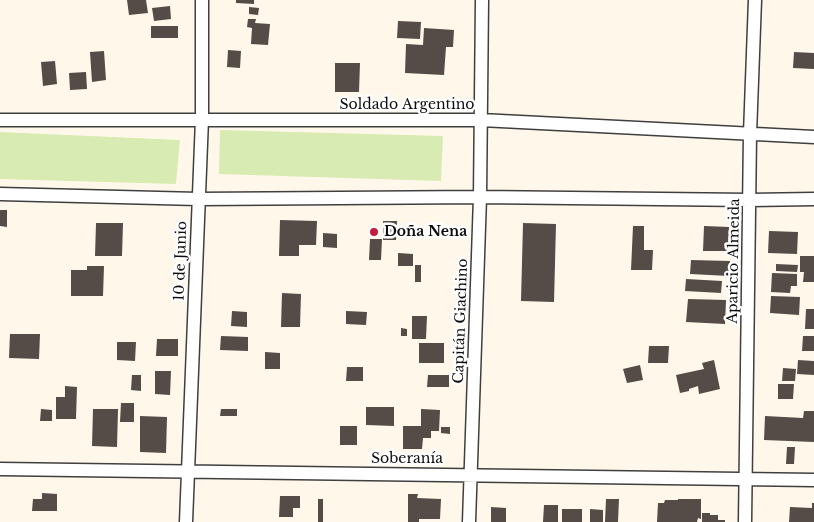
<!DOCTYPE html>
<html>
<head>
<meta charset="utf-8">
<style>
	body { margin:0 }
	canvas { display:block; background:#fff8ea }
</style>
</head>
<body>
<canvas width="814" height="522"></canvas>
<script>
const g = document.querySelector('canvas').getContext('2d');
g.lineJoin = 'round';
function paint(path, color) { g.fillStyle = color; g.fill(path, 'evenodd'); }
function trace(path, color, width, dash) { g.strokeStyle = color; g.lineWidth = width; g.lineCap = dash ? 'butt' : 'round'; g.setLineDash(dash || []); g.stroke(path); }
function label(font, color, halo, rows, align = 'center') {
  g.font = font + ' "Libre Baskerville",serif'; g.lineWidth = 5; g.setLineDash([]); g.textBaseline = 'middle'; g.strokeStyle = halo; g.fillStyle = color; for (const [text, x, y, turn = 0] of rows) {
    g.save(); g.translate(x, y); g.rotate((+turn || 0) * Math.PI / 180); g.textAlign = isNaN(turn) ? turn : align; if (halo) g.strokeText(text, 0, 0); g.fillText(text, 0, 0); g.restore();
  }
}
paint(new Path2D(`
	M220,130L443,136L441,181L219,174Z
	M0,132L180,140L176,184L0,179Z`), '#d8ebb2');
paint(new Path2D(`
	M127,0H146L148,13L129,15Z
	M236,0H254V4L236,3Z
	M170,6L171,19L154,21L152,8Z
	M249,7L259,8L258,15L249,14Z
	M248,19H256L255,23L270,24L268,45L251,44L252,28L247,27Z
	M398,21L421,22L420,39L397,38Z
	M151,26H178V38H151Z
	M424,28L454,30L453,47H446L444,75L405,73L406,44L423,45Z
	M228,50L241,51L240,68L227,67Z
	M104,51L106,80L92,82L90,52Z
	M794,52L814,53V69L793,68Z
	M55,61L57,84L43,86L41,62Z
	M335,63H360L359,92H335Z
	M86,72L87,89L70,90L69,73Z
	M0,210H7V227L0,226Z
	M280,220L317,221L316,245H299V256H279Z
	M383,221H397L396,240H383Z
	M96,223H123L122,256H95Z
	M523,223L556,224L554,302L521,301Z
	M633,226H644V250H653L652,270H631Z
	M704,226L729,227L728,251H703Z
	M769,231L798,232L797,254L768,253Z
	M323,233L337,234V248L323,247Z
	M370,239H382L381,260H369Z
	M398,253L413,254V266H398Z
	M800,256H814V282H803L804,272H800Z
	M691,260L730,261L729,276L690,274Z
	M776,264L798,265L797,272L776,271Z
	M415,265H421V282H415Z
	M87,266H104L103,296H71V270H87Z
	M772,273L797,274V286H791L790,293L771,292Z
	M686,279L722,281L721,293L685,291Z
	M282,293L301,294L300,327H281Z
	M771,296L800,297L799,315L770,313Z
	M688,299L726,300L725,324L686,322Z
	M806,309H814V329H805Z
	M232,311L247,312V327L231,326Z
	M346,311L367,312L366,325L346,324Z
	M412,316H427L426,339H412Z
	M401,328L407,329V336H401Z
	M10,334H40L39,359L9,358Z
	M221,336L248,337V351L220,350Z
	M803,336H814V351H802Z
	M157,339H178V356H156Z
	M117,342H136L135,361L117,360Z
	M419,343H444V363H419Z
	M649,346H669L668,363H648Z
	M265,352L280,353V369H265Z
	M714,360L720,389L699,394L698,386L689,389V391L680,393L676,375L704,369L702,363Z
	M798,360L814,361V375L797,374Z
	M640,365L643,380L627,383L623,369Z
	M347,367H363V381H346Z
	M783,368L796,369L795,381H782Z
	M155,371H171L170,395L155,394Z
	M132,375H141V391L131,390Z
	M428,375H449V387H427Z
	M778,384H794L793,399H778Z
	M65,386L77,387L76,419H56V397H65Z
	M121,403H134V422H120Z
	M366,407H394V426L366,425Z
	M41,409L52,410V421H40Z
	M93,409H118L117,447L92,446Z
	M221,409H237V416H220Z
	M421,409L440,410L439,431H431V438H423L422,449H403V426H421Z
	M804,411H814V442L764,440L765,416L803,418Z
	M140,416L167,417L166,453L140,452Z
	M340,426H357V445H340Z
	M441,427H450V434L441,433Z
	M787,447H795L794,464H786Z
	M42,493L57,494V511H32L33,499H42Z
	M408,494H418L417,498L441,499L440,519H419V522H408Z
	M280,496H300V508H293V517H279Z
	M318,499H323V522H318Z
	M606,499H619L618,522H605Z
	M678,499H701V519L698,518L697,522H657L658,503H664L665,500H678Z
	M812,503H814V522H789L790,507L812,508Z
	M544,505H558V522H543Z
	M491,507L506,508V522H491Z
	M562,509H582V522H562Z
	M590,509L603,510V522H590Z
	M702,513H710V515H718V520H725V522H702Z`), '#554b47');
const minor = new Path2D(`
	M0,120H481L814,137
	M0,194L198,199L480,197L750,200L814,199
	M0,469L814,480
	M186,522L202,119V0
	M469,522L480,197L482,0
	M745,522L750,134L755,0`);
trace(minor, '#3f3f3f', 15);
trace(minor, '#fff', 12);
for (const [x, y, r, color] of [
	[374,232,5,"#c41c3c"]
]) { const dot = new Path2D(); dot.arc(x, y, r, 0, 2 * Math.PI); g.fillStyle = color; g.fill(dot); trace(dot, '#fff', 2); }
label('14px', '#0c0c0c', '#fff', [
	["Soldado Argentino",407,105],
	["10 de Junio",181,261,-88],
	["Aparicio Almeida",734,261,-89],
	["Capitán Giachino",461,321,-88],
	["Soberanía",407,459]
]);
label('bold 14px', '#0c0c0c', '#fff', [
	["Doña Nena",384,232]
], 'left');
</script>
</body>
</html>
